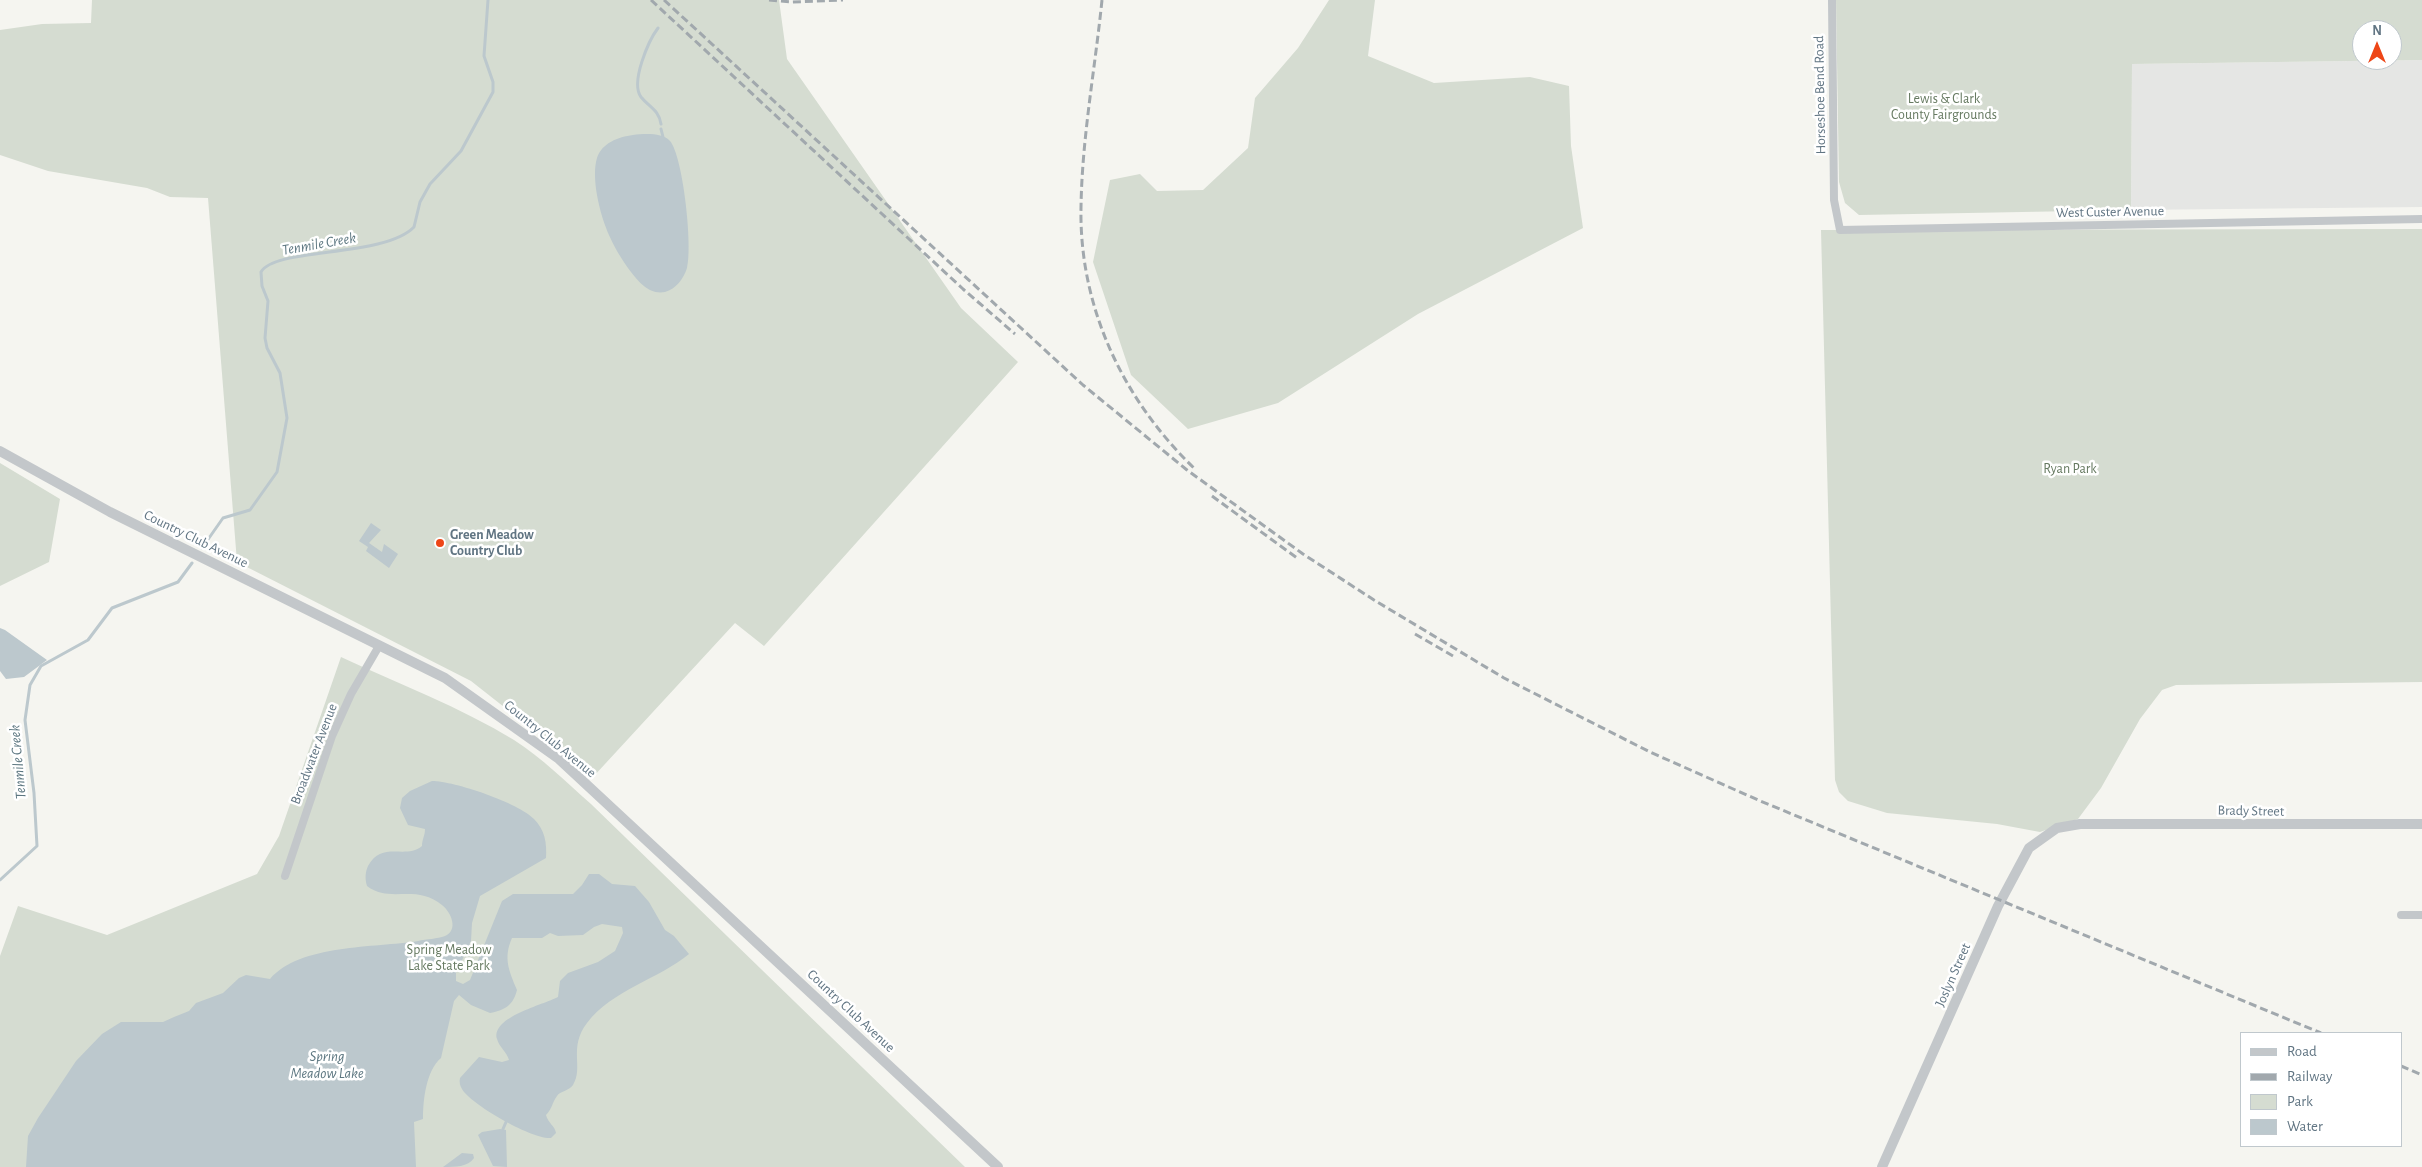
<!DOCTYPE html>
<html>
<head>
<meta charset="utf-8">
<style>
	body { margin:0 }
	#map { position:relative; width:2422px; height:1167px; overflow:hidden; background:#f5f5f0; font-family:"Alegreya Sans",sans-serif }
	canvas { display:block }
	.legend { position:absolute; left:2240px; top:1032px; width:162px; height:115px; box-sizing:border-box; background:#fff; border:1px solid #c0c8cd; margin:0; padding:6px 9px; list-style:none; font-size:15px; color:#617583 }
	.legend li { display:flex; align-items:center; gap:10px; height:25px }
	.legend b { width:25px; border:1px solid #c0c8cd }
	.north { position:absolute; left:2352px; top:20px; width:50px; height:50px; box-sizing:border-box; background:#fff; border:1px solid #c0c8cd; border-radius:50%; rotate:0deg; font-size:14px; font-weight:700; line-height:20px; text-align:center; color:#617583 }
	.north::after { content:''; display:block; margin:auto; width:18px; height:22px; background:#ee4617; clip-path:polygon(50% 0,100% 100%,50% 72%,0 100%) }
</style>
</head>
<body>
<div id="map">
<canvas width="2422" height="1167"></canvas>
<ul class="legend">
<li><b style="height:6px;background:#c3c7ca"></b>Road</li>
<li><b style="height:6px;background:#a1a8ad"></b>Railway</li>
<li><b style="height:14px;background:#d5dcd1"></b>Park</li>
<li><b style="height:14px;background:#bcc8cd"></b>Water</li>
</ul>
<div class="north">N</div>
</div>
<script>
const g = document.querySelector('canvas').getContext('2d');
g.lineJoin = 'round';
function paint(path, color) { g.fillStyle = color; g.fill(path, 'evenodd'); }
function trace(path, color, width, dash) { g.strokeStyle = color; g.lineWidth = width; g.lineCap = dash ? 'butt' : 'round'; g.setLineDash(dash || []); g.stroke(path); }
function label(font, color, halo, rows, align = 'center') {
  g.font = font + ' "Alegreya Sans",sans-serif'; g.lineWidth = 5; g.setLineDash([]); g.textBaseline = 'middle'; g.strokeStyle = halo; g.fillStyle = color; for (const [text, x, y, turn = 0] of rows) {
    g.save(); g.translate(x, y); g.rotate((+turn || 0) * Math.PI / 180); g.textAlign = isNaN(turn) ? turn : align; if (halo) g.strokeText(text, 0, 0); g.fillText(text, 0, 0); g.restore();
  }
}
paint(new Path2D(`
	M2422,60V207L2131,210L2132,64Z`), '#e5e6e4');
paint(new Path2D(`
	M92,0H779L787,59L961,308L1018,362L764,646L735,623L593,777L471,681L237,562L208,198L170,197L147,188L48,171L0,155V30L42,24L91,23Z
	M1329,0H1474H1375L1368,56L1434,83L1530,77L1569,86L1571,146L1583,228L1418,314L1278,403L1188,429L1131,375L1093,262L1110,180L1140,174L1157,191L1203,190L1248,148L1255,98L1298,48Z
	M1836,0H2422V60L2132,64L2131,210L1859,215L1845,203L1839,182ZM2362,30H2392V60H2362Z
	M2422,229V682L2176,685L2162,690L2140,719L2101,788L2078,819L2040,832L1997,824L1887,813L1848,801L1839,792L1835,780L1821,230Z
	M0,463L60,499L49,562L0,586Z
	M341,657C399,684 460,707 514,740C542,758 566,782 591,804L965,1167H0V956L18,906L107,935L257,874L279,836Z`), '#d5dcd1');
paint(new Path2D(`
	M633,135C643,134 662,132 670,141C683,156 693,247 687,268C684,278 676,289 665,292C649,295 639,282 631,272C611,245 601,221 596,189C595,179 594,168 597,158C602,143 618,137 633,135Z
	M371,523L381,530L369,543L382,552L384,544L398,554L389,568L366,551L368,547L359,541Z
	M0,628L5,630L47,660L24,677L6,679L0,671Z
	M432,781C454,781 519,803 534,819C545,830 547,843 546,858L480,896L472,923L471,941L456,973V981L463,984L470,980L502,901L513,894H573L582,885L589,874H599L612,884L635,886L649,902L665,930L674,936L689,954C659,979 612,990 587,1023C568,1048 584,1067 573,1085C569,1091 560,1091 557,1096C552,1103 552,1109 546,1115C548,1123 555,1126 556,1133L551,1138C533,1140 470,1104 462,1089C460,1086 459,1082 460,1078L479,1057L502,1062L509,1060C507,1052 499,1047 497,1039C491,1017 543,1005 558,997L560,981L568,973L598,962L615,951L623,933L622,927L602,924L594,927L583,935L558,936L550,933L542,938H512C503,958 509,971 517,990C513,1005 506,1010 490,1013L471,1005L459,995L454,1001L441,1058C426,1071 423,1100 423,1119L414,1122L416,1167H26L28,1136L38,1118L76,1061L102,1034L121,1022H163L174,1017L189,1011L196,1003L223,993L239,978L246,975L270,979C300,944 375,948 418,941C427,939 437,939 445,936C459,930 451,912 442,905C415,883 391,904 367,886C365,879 365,873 368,866C382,840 405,860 422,846C422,839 425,836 425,829L408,825L400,808L402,798L410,791Z
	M500,1129L506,1130L507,1167L493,1166L478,1135L482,1132Z
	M462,1153L473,1154L474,1158C468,1167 455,1167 443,1167Z`), '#bcc8cd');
trace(new Path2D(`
	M658,28C649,40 630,82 641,97C649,107 659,110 661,124
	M661,129L663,137
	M202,548L223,518L250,510L277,472L287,418L280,373L267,348L265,338L268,301L262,286L261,272C275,247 384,258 414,227L420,202L430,184L461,151L493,92V82L484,56L488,0
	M0,880L37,846L34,793L25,720L30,685L41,666L88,640L112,608L178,582L192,563
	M503,1129L506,1122`), '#bcc8cd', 3);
trace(new Path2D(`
	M1832,0L1834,200L1840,230L2422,219
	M285,876L332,736L351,694L379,646
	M2401,915H2422`), '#c3c7ca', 8);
trace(new Path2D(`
	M0,451L110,512L445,678L559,759L998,1167
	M1882,1167L1998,906L2029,848L2057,828L2080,824H2422`), '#c3c7ca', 10);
trace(new Path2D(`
	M651,0L963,289L1015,334
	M664,0L1083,385L1187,470L1303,554L1374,600L1504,678L1650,752L1758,800L2321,1033
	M769,0L792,2L843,0
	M1102,0C1095,69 1082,138 1081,207C1079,307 1123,400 1195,469
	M1212,496L1297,558
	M1415,634L1453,656
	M2401,1066L2422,1075`), '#a1a8ad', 3, [8, 4]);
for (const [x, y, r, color] of [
	[440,543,5,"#ee4617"]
]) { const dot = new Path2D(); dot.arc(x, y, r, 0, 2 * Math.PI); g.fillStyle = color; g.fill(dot); trace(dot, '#fff', 2); }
label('14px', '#617583', '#fff', [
	["Horseshoe Bend Road",1820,95,-91],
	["West Custer Avenue",2110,212,-1],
	["Country Club Avenue",196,539,26],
	["Country Club Avenue",550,739,39],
	["Broadwater Avenue",314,754,-69],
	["Brady Street",2251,811,1],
	["Joslyn Street",1953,975,-66],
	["Country Club Avenue",851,1011,43]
]);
label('14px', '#667a61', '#fff', [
	["Lewis & Clark",1944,99],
	["County Fairgrounds",1944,115],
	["Ryan Park",2070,469],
	["Spring Meadow",449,950],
	["Lake State Park",449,966]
]);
label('bold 14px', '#617583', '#fff', [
	["Green Meadow",450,535],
	["Country Club",450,551]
], 'left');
label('italic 15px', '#5d7781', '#fff', [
	["Tenmile Creek",319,244,-10],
	["Tenmile Creek",18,762,-95],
	["Spring",327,1056],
	["Meadow Lake",327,1073]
]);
</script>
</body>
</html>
